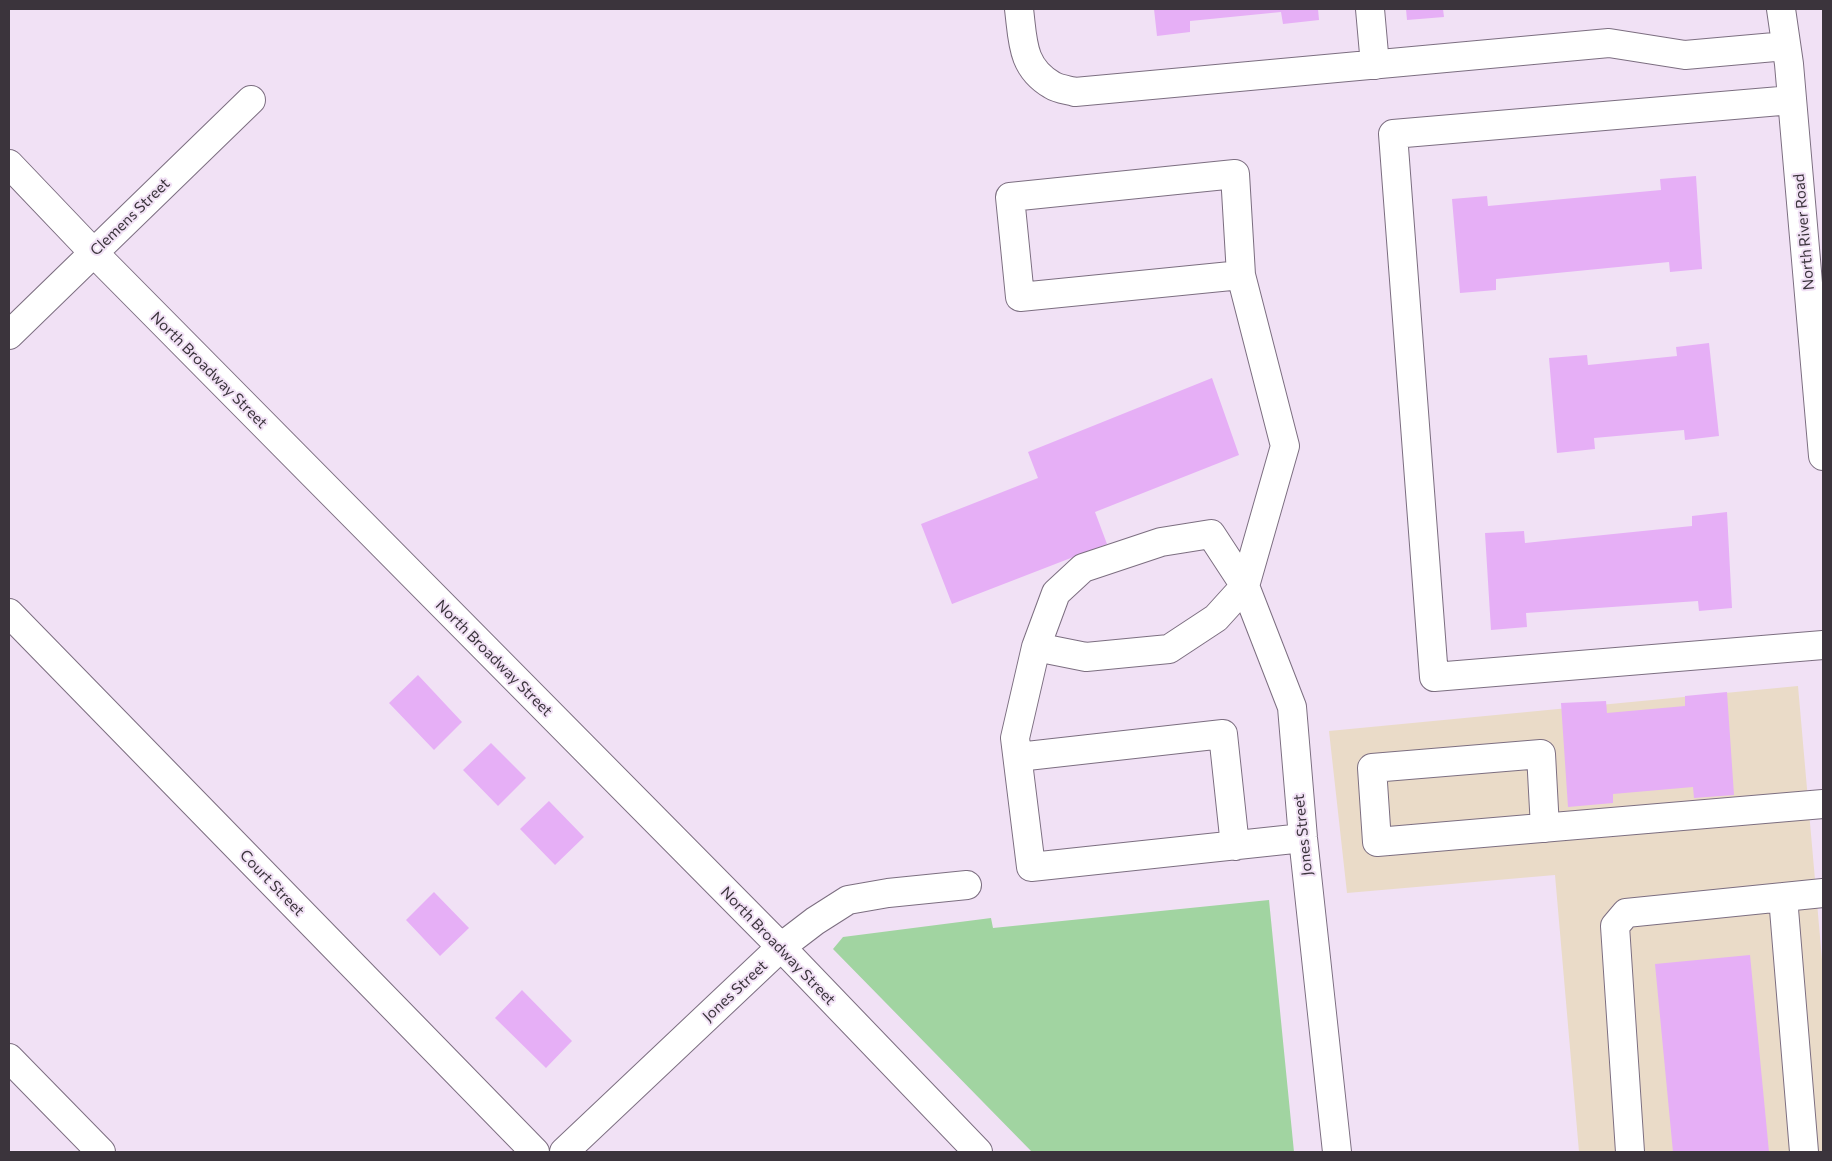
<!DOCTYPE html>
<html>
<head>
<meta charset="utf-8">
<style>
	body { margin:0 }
	#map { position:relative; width:1832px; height:1161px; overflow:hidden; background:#f1e1f5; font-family:Commissioner,sans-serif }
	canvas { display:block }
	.frame { position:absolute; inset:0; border:10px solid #3b343c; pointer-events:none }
</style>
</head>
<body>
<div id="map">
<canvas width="1832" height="1161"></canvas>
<div class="frame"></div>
</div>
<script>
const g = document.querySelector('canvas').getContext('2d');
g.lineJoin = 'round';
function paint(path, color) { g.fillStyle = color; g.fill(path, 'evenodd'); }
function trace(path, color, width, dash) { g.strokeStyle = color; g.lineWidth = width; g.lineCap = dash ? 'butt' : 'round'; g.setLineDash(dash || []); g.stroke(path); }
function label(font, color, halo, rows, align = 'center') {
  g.font = font + ' Commissioner,sans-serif'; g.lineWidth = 4; g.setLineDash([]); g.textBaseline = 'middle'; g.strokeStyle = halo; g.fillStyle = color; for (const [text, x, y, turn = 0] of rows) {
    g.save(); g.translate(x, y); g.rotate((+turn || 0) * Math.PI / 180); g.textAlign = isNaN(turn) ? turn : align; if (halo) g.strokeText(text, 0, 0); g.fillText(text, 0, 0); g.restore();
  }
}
paint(new Path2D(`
	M1798,686L1823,971V1152H1579L1555,875L1347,893L1329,731Z`), '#eadbc8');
paint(new Path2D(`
	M1269,900L1294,1152H1032L833,949L843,937L991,918L993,928Z`), '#a1d4a1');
paint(new Path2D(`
	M1154,9H1318L1319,20L1283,24L1281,12L1190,21V32L1157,36Z
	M1406,9H1443L1444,17L1407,20Z
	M1696,176L1702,269L1670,272L1669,262L1496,279V290L1460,293L1452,199L1487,196L1488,206L1661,190L1660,179Z
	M1709,343L1719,436L1685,440L1684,430L1594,438L1595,449L1557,453L1549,358L1587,355L1588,365L1677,356L1676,347Z
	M1212,378L1239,455L1095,512L1107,544L952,604L921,524L1038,478L1028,452Z
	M1727,512L1732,608L1699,611L1698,601L1526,613L1527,627L1491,630L1485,533L1524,531L1525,543L1692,526V516Z
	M418,675L462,722L434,750L389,703Z
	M1727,692L1734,795L1694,798L1693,787L1613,794V803L1568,807L1561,703L1606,701L1607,713L1685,706V696Z
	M491,743L526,778L498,806L463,770Z
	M549,801L584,837L555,865L520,829Z
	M434,892L469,928L440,956L406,920Z
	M1750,955L1769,1152H1673L1655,964Z
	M522,990L572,1041L546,1068L495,1018Z`), '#e6aff6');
const minor = new Path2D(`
	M1019,9C1023,40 1021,67 1052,85C1058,89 1068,90 1075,92L1609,43L1685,55L1786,46
	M1370,9L1375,65
	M1781,9L1789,64L1823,456
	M1792,100L1393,134L1434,677L1823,645
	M9,164L93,252L781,947L978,1152
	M9,335L251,100
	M9,613L535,1152
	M1036,647L1086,657L1169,649L1216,618L1245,586L1285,446L1241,275L1235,174L1010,197L1020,297L1241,275
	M1018,757L1223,734L1235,846
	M1545,828L1541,754L1372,768L1377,842L1823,804
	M1303,838L1031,867L1015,738L1036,647L1056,593L1083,568L1161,542L1211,534L1245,586L1292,707L1303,838L1337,1152
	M1783,897L1804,1152
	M9,1058L101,1152
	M564,1152L781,947L815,921L848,900L888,893L967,885
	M1630,1152L1615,926L1626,913L1823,893`);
trace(minor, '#7c6e80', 30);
trace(minor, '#fff', 28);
label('15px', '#3b343c', '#f1e1f5', [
	["Clemens Street",130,217,-44],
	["North River Road",1804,232,-95],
	["North Broadway Street",209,370,45],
	["North Broadway Street",494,658,45],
	["Jones Street",1303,835,-96],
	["Court Street",272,883,46],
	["North Broadway Street",778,946,46],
	["Jones Street",735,991,-43]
]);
</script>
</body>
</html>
